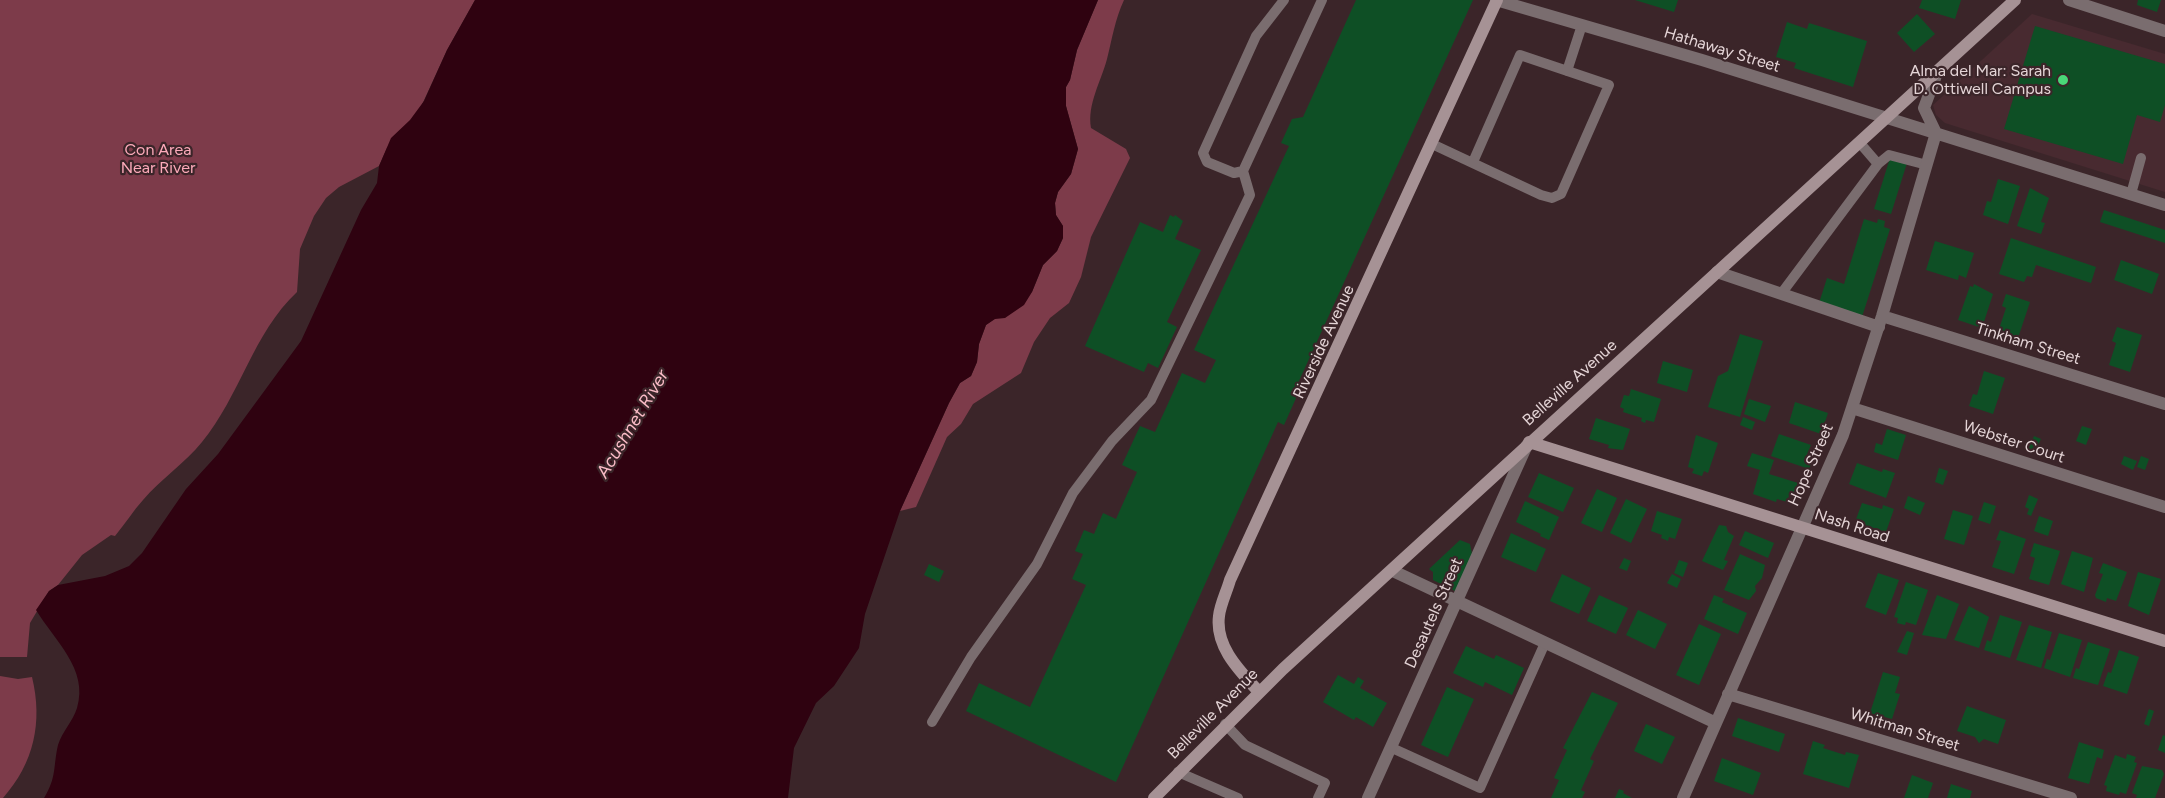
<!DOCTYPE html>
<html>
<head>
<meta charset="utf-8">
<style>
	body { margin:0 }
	canvas { display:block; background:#3b2529 }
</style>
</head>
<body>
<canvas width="2165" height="798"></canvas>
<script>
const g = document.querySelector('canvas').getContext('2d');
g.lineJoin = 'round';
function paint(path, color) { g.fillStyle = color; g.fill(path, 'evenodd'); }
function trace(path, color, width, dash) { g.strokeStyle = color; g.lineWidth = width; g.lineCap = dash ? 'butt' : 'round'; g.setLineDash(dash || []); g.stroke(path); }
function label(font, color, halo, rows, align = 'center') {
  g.font = font + ' Figtree,sans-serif'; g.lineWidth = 4.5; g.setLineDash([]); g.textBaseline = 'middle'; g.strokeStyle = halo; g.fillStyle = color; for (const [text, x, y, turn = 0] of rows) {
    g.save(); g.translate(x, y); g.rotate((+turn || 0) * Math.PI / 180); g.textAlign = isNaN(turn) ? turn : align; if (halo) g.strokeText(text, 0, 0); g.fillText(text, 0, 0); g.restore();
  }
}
paint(new Path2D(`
	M2032,14L2165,54V192L1945,123L1936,115L1933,105Z`), '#482a30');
paint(new Path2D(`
	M0,0H475L447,50L420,109L387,148L379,166L339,187L326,198L314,216L300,249L297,292C253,333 240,396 202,442C185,463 161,479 143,500C133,511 125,524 115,536L111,535L82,555L58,585L49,591L30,623L27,657H0Z
	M1098,0H1124C1115,19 1112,39 1107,59C1101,82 1087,104 1091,128L1126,149L1130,158L1091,237L1081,277L1069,303L1050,318L1034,342L1021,373L973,404L961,424L947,437L916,507L900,511L949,403L960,383L971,376L977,362L979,344L986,325L1032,292L1043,265L1057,251L1063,238V226L1056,215L1055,203L1058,192L1071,174L1078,149L1066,106V87L1070,80L1077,50Z
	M0,676L18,679L32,677C43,722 34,763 3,798H0Z`), '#7d3b4a');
paint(new Path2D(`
	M475,0H1098L1077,50L1070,80L1066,87V106L1078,149L1071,174L1058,192L1055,203L1056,215L1063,226V238L1057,251L1043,265L1032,292L1024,305L1005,318L995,319L986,325L979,344L977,362L971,376L960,383L949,403L900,511L865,614L859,648L834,686L816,703L794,748L788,798H44C57,777 53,766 58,745C62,732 73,721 77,708C89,669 54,640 36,610L49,591L58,585L105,576L129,566L142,553L186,489L218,454L301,341L361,210L377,183L379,166L391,138L410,120L424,101L447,50Z`), '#2f0210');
paint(new Path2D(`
	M1356,0H1473L1293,394L1297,396L1284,425L1278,422L1116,782L966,711L979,683L1030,707L1086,585L1072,579L1083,554L1075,551L1084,530L1094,534L1103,513L1116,519L1137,472L1122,465L1140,426L1155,432L1182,373L1205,383L1216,360L1194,350L1289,146L1281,143L1292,119L1303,117Z
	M1635,0H1678L1674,12Z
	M1922,0H1961L1955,19L1919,8Z
	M2138,0H2161L2157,12L2137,5Z
	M1917,14L1935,34L1914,52L1897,33Z
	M1787,22L1807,29L1809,23L1867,41L1853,87L1794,68L1796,63L1776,57Z
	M2035,26L2165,64V105L2160,122L2137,115L2123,164L2004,129Z
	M1890,158L1907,163L1891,214L1874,209Z
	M1998,179L2020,186L2008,224L1983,215L1987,201L1991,202Z
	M2030,188L2049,198L2041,222L2045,223L2041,234L2017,226Z
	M2104,210L2165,230V243L2100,222Z
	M1170,215L1174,217L1175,215L1183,221L1175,239L1201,250L1167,322L1177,327L1158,368L1148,363L1144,372L1085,346L1140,222L1163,232Z
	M1864,219L1877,223L1878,219L1885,221L1884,227L1890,229L1862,317L1819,303L1827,278L1844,284Z
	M2011,238L2096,267L2091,283L2036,265L2032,277L2027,276L2024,282L1999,274Z
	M1935,241L1974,253L1966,278L1959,275L1958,280L1926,270Z
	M2121,260L2159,274L2152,294L2114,280Z
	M1974,284L1993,294L1982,328L1958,320L1970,286L1973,287Z
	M2006,294L2030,302L2018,338L1998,332L2006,308L2002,306Z
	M2117,327L2142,335L2130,372L2109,365L2116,343L2112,341Z
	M1740,334L1763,341L1740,417L1708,407L1718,376L1728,371Z
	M1663,361L1693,370L1687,392L1657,383Z
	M1984,371L2005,378L1993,414L1969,406L1973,394L1977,395Z
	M1631,389L1661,399L1654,422L1646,420L1645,423L1641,421L1642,418L1623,412L1624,409L1620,407L1624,395L1629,396Z
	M1749,399L1771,406L1765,422L1744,414Z
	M1795,402L1828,413L1821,434L1789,423Z
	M1743,417L1755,422L1752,430L1740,425Z
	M1596,418L1630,429L1623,450L1608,448L1609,445L1589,439Z
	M2082,426L2092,429L2086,445L2076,441Z
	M1887,429L1906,435L1898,460L1874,452L1876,443L1882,445Z
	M1779,434L1811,445L1807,454L1814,456L1809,469L1771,456Z
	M1696,435L1718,443L1708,473L1704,471L1702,476L1692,473L1694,469L1688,467Z
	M2034,436L2041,439L2035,452L2028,450Z
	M1752,453L1774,460L1769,474L1798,483L1795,494L1790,492L1787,502L1777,499L1776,502L1753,494L1760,470L1747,466Z
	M2124,456L2137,461L2133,470L2121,464Z
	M2141,456L2149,459L2145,470L2137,467Z
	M1857,463L1882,472L1883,469L1895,473L1886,498L1849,484Z
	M1939,468L1948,471L1943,485L1935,482Z
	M1539,473L1574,488L1563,512L1528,497Z
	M1597,489L1617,498L1602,532L1581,523Z
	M2029,495L2038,499L2031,516L2027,514L2029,509L2025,507Z
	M1908,496L1925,503L1920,515L1904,508Z
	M1626,499L1647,509L1631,543L1610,533Z
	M1525,501L1559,517L1549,540L1540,536L1541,534L1516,522Z
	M1984,502L1996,506L1990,524L1978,520Z
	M1862,503L1882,509L1883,505L1894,509L1886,532L1855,522Z
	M1953,510L1973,516L1964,545L1944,539Z
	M1657,511L1682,519L1675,539L1669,537L1668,541L1661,538L1662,535L1651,531Z
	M2039,516L2053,521L2048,536L2034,531Z
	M1719,525L1726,526L1728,532L1734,536L1724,560L1728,561L1723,570L1702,561Z
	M2000,530L2026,539L2014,574L1992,567L2001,541L1996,540Z
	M1745,531L1774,543L1768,558L1739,545Z
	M1511,533L1546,549L1536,572L1501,557Z
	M1460,540L1470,544L1473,559L1457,592L1433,580V572L1429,569Z
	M2034,543L2060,551L2049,585L2029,579L2035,558L2030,556Z
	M2072,551L2093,558L2084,592L2061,584Z
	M1740,554L1765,565L1762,578L1755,586L1756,591L1749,600L1724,590Z
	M1624,558L1631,561L1627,571L1619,568Z
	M1679,560L1688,563L1683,577L1674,573Z
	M2103,563L2127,572L2116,601L2107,598L2106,602L2096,598L2095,595L2103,574L2099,573Z
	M929,564L944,571L939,582L924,575Z
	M2138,572L2161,579L2149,615L2128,606Z
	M1878,573L1899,580L1886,615L1865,607Z
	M1562,574L1591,588L1579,614L1550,601Z
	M1672,574L1681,579L1677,588L1667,583Z
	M1906,582L1928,590L1916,625L1906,622L1905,625L1897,623L1898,618L1894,617Z
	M1599,595L1628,608L1616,634L1587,621Z
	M1714,595L1724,599L1722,602L1747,613L1738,634L1704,619Z
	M1937,595L1959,604L1946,639L1922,635Z
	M1969,606L1989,617L1979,648L1954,640Z
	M1638,610L1667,624L1655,649L1626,635Z
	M2000,615L2022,622L2010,658L1984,650L1987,640L1991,642Z
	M1699,624L1721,634L1699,685L1676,675Z
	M2029,625L2052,632L2041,668L2016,660Z
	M1907,631L1914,633L1907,655L1897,652Z
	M2059,633L2082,640L2070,677L2044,668L2047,659L2050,660Z
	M2088,642L2110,649L2098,685L2073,678L2076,668L2079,669Z
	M1466,646L1494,659L1496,655L1524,668L1512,695L1485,682L1483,687L1453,673Z
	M2119,650L2139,657L2127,694L2103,686L2108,672L2111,673Z
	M1883,672L1900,677L1895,693L1900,694L1892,719L1870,713Z
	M1338,675L1354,684L1358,677L1364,681L1360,688L1387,703L1373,727L1356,717L1354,720L1323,702Z
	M1447,687L1474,699L1448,757L1421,745Z
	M1592,692L1618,703L1590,759L1594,761L1581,790L1585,792L1582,798H1551L1559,780L1554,778L1567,750L1563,748Z
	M1967,706L2006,720L1998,744L1984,739L1979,743L1975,737L1957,731Z
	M2149,709L2154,711L2149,726L2144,724Z
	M1738,718L1785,734L1779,752L1732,736Z
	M1646,724L1675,737L1662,764L1634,751Z
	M2163,735L2165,736V753L2158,750Z
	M1813,741L1825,745L1823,748L1845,755L1846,752L1859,755L1849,788L1803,774Z
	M2079,742L2104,750L2102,759L2097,757L2089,784L2068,778Z
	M2127,754L2136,757L2134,762L2137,763L2126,794L2120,792L2119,795L2106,791L2107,786L2104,785L2115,755L2126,759Z
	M1722,758L1761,773L1753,795L1714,781Z
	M2142,766L2162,770L2164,774L2155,798H2136L2137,795L2132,793Z
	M1912,775L1933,783L1928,798H1904Z
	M1951,784L1972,791L1970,798H1947Z
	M1619,789L1624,791L1623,793L1632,798H1615Z`), '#0e4f25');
trace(new Path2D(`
	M1284,0L1256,36L1203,153L1207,162L1234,173L1243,171L1322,0
	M1567,71L1582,25
	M1432,144L1541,195L1552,198L1561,194L1609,85L1520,55L1473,162
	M1878,164L1889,155L1927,165
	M2131,194L2141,158
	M1781,294L1878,164L1859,142
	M932,722L971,657L1037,564L1073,493L1112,441L1151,400L1250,195L1243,171
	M1225,724L1245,745L1325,783L1318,798
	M1392,748L1480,788L1545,643
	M1178,772L1238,798`), '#7a6d6f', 10);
trace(new Path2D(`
	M1496,0L1702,60L2165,205
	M2069,0L2165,31
	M1717,272L1879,327
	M1882,316L2165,404
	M1852,408L2165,507
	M1393,571L1716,723
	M1728,694L2071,798
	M1368,798L1527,445
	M1683,798L1843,435L1882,316L1936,133L1924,108L1937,73`), '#7a6d6f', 12);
trace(new Path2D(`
	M1529,442L2165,641
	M1259,692C1240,671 1215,647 1219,616C1220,605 1227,591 1230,580L1497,0
	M1154,798L1283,669L2015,0`), '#a69295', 12);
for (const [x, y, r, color] of [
	[2063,80,6,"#4ad778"]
]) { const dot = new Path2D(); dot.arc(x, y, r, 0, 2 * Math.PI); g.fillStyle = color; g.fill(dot); trace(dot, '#3b2529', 2); }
label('16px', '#e4d4d6', '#3b2529', [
	["Hathaway Street",1722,50,17],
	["Riverside Avenue",1324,342,-65],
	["Tinkham Street",2028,344,17],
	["Belleville Avenue",1570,383,-42],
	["Webster Court",2014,442,18],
	["Hope Street",1811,465,-66],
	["Nash Road",1852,526,18],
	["Desautels Street",1434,613,-66],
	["Belleville Avenue",1213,714,-45],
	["Whitman Street",1905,730,17]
]);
label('16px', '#e4d4d6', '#3b2529', [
	["Alma del Mar: Sarah",2051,71],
	["D. Ottiwell Campus",2051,89]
], 'right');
label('16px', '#fdaaba', '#3b2529', [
	["Con Area",158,150],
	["Near River",158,168]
]);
label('italic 18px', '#fabbc6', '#3b2529', [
	["Acushnet River",633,424,-59]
]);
</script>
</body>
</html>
